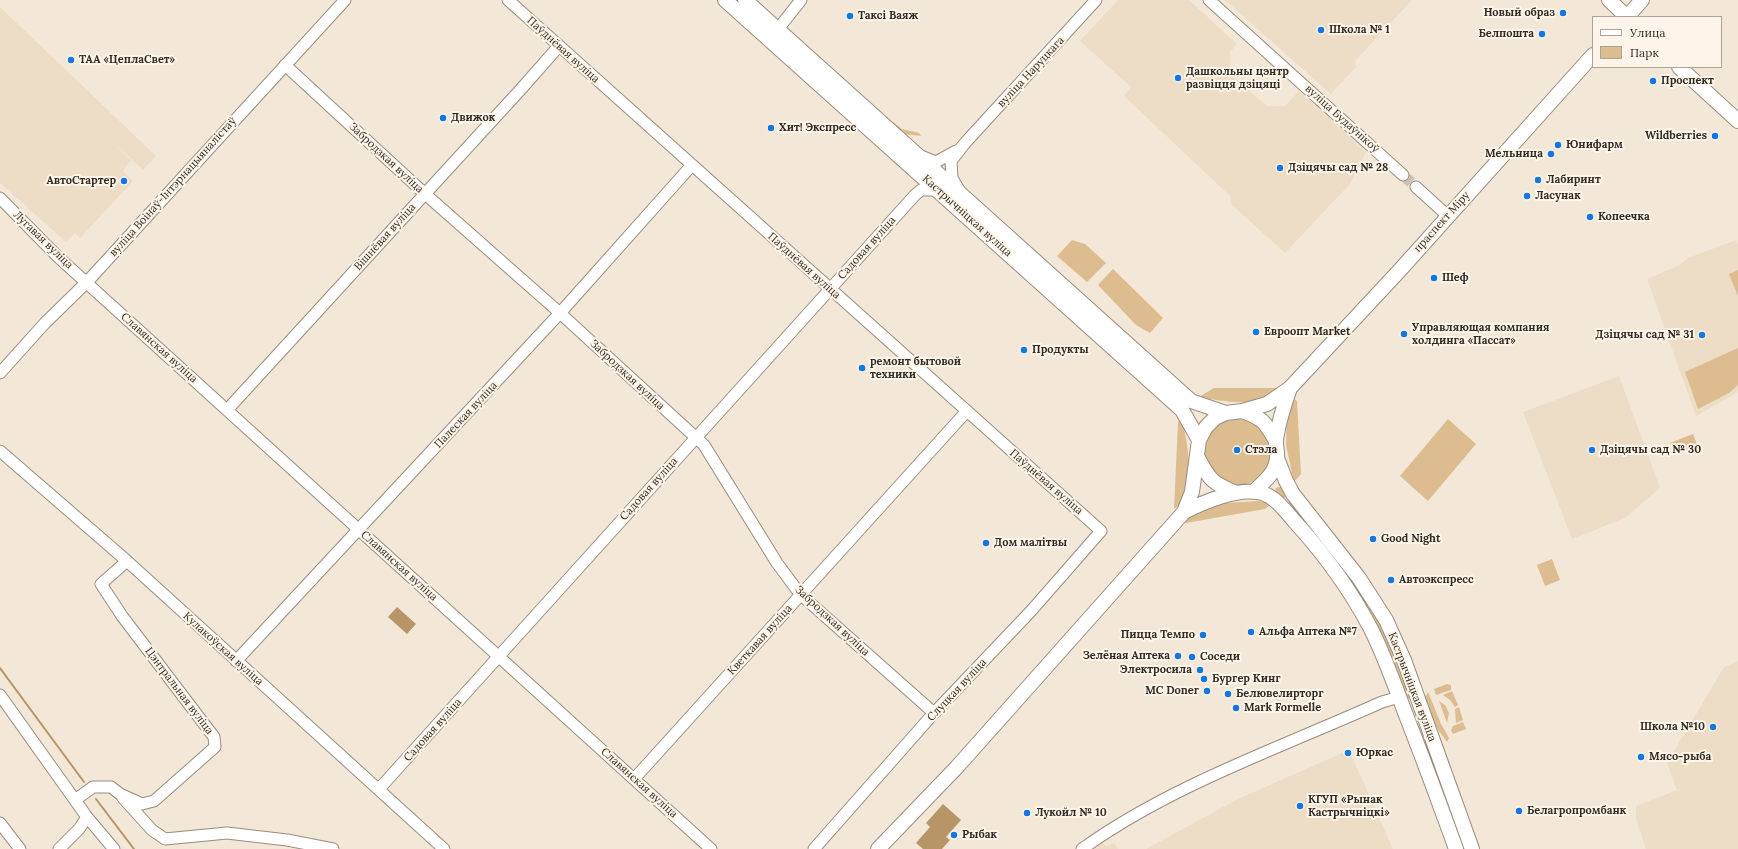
<!DOCTYPE html>
<html>
<head>
<meta charset="utf-8">
<style>
	body { margin:0 }
	#map { position:relative; width:1738px; height:849px; overflow:hidden; background:#f3e7d8; font-family:Lora,serif }
	canvas { display:block }
	.legend { position:absolute; left:1592px; top:16px; width:130px; height:52px; box-sizing:border-box; background:#fef5e8; border:1px solid #aba49a; margin:0; padding:5px 7px; list-style:none; font-size:12px; color:#2f2b25 }
	.legend li { display:flex; align-items:center; gap:8px; height:20px }
	.legend b { width:20px; border:1px solid #aba49a }
</style>
</head>
<body>
<div id="map">
<canvas width="1738" height="849"></canvas>
<ul class="legend">
<li><b style="height:5px;background:#fff"></b>Улица</li>
<li><b style="height:11px;background:#ddbc8f"></b>Парк</li>
</ul>
</div>
<script>
const g = document.querySelector('canvas').getContext('2d');
g.lineJoin = 'round';
function paint(path, color) { g.fillStyle = color; g.fill(path, 'evenodd'); }
function trace(path, color, width, dash) { g.strokeStyle = color; g.lineWidth = width; g.lineCap = dash ? 'butt' : 'round'; g.setLineDash(dash || []); g.stroke(path); }
function label(font, color, halo, rows, align = 'center') {
  g.font = font + ' Lora,serif'; g.lineWidth = 4; g.setLineDash([]); g.textBaseline = 'middle'; g.strokeStyle = halo; g.fillStyle = color; for (const [text, x, y, turn = 0] of rows) {
    g.save(); g.translate(x, y); g.rotate((+turn || 0) * Math.PI / 180); g.textAlign = isNaN(turn) ? turn : align; if (halo) g.strokeText(text, 0, 0); g.fillText(text, 0, 0); g.restore();
  }
}
paint(new Path2D(`
	M1118,0H1189L1237,44L1230,52V74L1267,106H1285L1299,91L1366,152L1350,184L1285,253L1231,204L1230,196L1124,96L1131,87L1080,41Z
	M1225,0H1412L1355,61L1356,67L1331,94Z
	M0,7L156,156L143,170L109,138L131,160L123,171L133,181L80,238L75,233L66,242L0,183Z
	M1736,240L1738,245V392L1696,416L1647,279L1680,265L1688,258Z
	M1619,376L1660,488L1625,518L1572,539L1523,412Z
	M1738,661V849H1646L1636,819V806L1677,790L1667,763L1724,667Z
	M1349,750L1393,849H1146L1238,799Z
	M1103,842L1106,847L1114,843L1118,849H1093Z`), '#edddc7');
paint(new Path2D(`
	M891,122H893L902,129L919,133L921,136L904,134Z
	M1072,240L1085,244L1106,263L1087,282L1057,256Z
	M1113,269L1163,318L1150,333L1136,325L1098,285Z
	M1738,270V296L1729,274Z
	M1738,348V385L1729,393L1698,409L1685,372Z
	M1214,388H1277C1257,410 1225,401 1199,397Z
	M1294,399L1297,401L1301,474L1294,482L1286,445L1287,408Z
	M1181,418C1188,437 1197,497 1174,509L1178,422Z
	M1205 452a33 33 0 1 1 66 0a33 33 0 1 1-66 0Z
	M1448,419L1476,444L1428,501L1400,476Z
	M1693,434L1698,447L1675,455L1670,443Z
	M1278,487H1281L1287,496L1283,499L1277,494L1275,489Z
	M1291,500C1306,519 1323,538 1337,557C1369,598 1394,649 1410,698L1406,699L1381,639L1287,504Z
	M1258,501L1265,502L1270,505L1265,509L1186,523L1183,520L1212,505L1225,503Z
	M1552,559L1560,580L1545,586L1537,565Z
	M1447,684L1451,685V690L1436,695L1434,689Z
	M1452,691L1458,705L1455,707L1450,700L1443,695Z
	M1428,692L1441,724L1449,738L1447,742L1436,727L1425,698Z
	M1439,701L1445,705L1449,713L1447,723Z
	M1459,707L1463,720L1456,723L1455,709Z
	M1463,722L1466,729L1453,734L1451,730L1453,726Z`), '#ddbc8f');
paint(new Path2D(`
	M397,607L416,624L407,634L388,617Z
	M943,804L961,820L946,837L950,840L942,849H923L916,843L930,827L926,823Z`), '#b79567');
trace(new Path2D(`
	M0,668L84,782
	M96,799L134,849`), '#b79567', 2);
trace(new Path2D(`
	M1403,175L1416,187`), '#ccc1b4', 11, [11, 5.5]);
const minor = new Path2D(`
	M508,0L1101,531L1031,611L934,713L814,849
	M1209,0L1403,175
	M778,29L801,0
	M285,65L424,193L560,313L704,445L777,563L800,594L934,713
	M921,156L936,162L956,151
	M1416,187L1448,216
	M959,190L952,178L951,161L965,143L1096,0
	M0,198L57,256L711,849
	M0,373L45,323L87,282L345,0
	M227,410L522,88L559,46
	M0,451L127,561L444,849
	M236,661L560,313L692,165
	M0,695L87,817L114,849
	M634,779L966,412
	M379,789L915,195L921,190H938
	M123,798L152,830L165,839L227,833L287,840L333,849
	M75,800L93,787H111L120,794L142,804L154,801L215,747L214,737L122,616L101,584L127,561
	M0,823L20,849
	M59,849L79,829L87,817
	M1082,849C1171,785 1282,747 1382,702L1399,697`);
const major = new Path2D(`
	M725,0L1182,410L1199,440
	M745,0L1191,401L1226,413
	M1609,0L1627,17
	M1627,17L1642,0
	M1679,67L1738,121
	M1242,411C1263,418 1266,423 1276,441
	M1198,458C1210,481 1213,483 1236,493
	M1277,458L1286,481L1293,494L1359,578L1386,620L1404,660L1472,849
	M1253,492C1263,483 1276,473 1277,458C1278,451 1275,445 1276,439C1279,421 1284,405 1290,388
	M1184,512L1192,492L1199,440L1206,427L1215,418L1226,413L1242,411L1267,404L1290,388L1400,270L1593,55
	M878,849L957,767L1184,512C1206,501 1238,487 1262,493C1276,497 1287,513 1296,523C1325,555 1351,591 1371,629C1384,655 1394,683 1404,710C1422,756 1439,802 1456,849`);
trace(minor, '#988d7f', 13);
trace(major, '#988d7f', 16);
trace(minor, '#fff', 11);
trace(major, '#fff', 14);
for (const [x, y, r, color] of [
	[1563,13,4,"#1477e0"],
	[850,16,4,"#1477e0"],
	[1321,30,4,"#1477e0"],
	[1542,34,4,"#1477e0"],
	[71,60,4,"#1477e0"],
	[1178,78,4,"#1477e0"],
	[1653,81,4,"#1477e0"],
	[443,118,4,"#1477e0"],
	[771,128,4,"#1477e0"],
	[1715,136,4,"#1477e0"],
	[1558,145,4,"#1477e0"],
	[1551,154,4,"#1477e0"],
	[1280,168,4,"#1477e0"],
	[1538,180,4,"#1477e0"],
	[124,181,4,"#1477e0"],
	[1527,196,4,"#1477e0"],
	[1590,217,4,"#1477e0"],
	[1434,278,4,"#1477e0"],
	[1256,332,4,"#1477e0"],
	[1404,334,4,"#1477e0"],
	[1702,335,4,"#1477e0"],
	[1024,350,4,"#1477e0"],
	[862,368,4,"#1477e0"],
	[1237,450,4,"#1477e0"],
	[1592,450,4,"#1477e0"],
	[1373,539,4,"#1477e0"],
	[986,543,4,"#1477e0"],
	[1391,580,4,"#1477e0"],
	[1251,632,4,"#1477e0"],
	[1203,635,4,"#1477e0"],
	[1178,656,4,"#1477e0"],
	[1192,657,4,"#1477e0"],
	[1200,670,4,"#1477e0"],
	[1204,679,4,"#1477e0"],
	[1207,691,4,"#1477e0"],
	[1228,694,4,"#1477e0"],
	[1236,708,4,"#1477e0"],
	[1713,727,4,"#1477e0"],
	[1348,753,4,"#1477e0"],
	[1641,757,4,"#1477e0"],
	[1300,806,4,"#1477e0"],
	[1519,811,4,"#1477e0"],
	[1027,813,4,"#1477e0"],
	[954,835,4,"#1477e0"]
]) { const dot = new Path2D(); dot.arc(x, y, r, 0, 2 * Math.PI); g.fillStyle = color; g.fill(dot); trace(dot, '#fef5e8', 1.5); }
label('bold 11px', '#2f2b25', '#fef5e8', [
	["Новый образ",1555,13,"right"],
	["Таксі Ваяж",858,16],
	["Школа № 1",1329,30],
	["Белпошта",1534,34,"right"],
	["ТАА «ЦеплаСвет»",79,60],
	["Дашкольны цэнтр",1186,72],
	["развіцця дзіцяці",1186,85],
	["Проспект",1661,81],
	["Движок",451,118],
	["Хит! Экспресс",779,128],
	["Wildberries",1707,136,"right"],
	["Юнифарм",1566,145],
	["Мельница",1543,154,"right"],
	["Дзіцячы сад № 28",1288,168],
	["Лабиринт",1546,180],
	["АвтоСтартер",116,181,"right"],
	["Ласунак",1535,196],
	["Копеечка",1598,217],
	["Шеф",1442,278],
	["Управляющая компания",1412,328],
	["холдинга «Пассат»",1412,341],
	["Евроопт Market",1264,332],
	["Дзіцячы сад № 31",1694,335,"right"],
	["Продукты",1032,350],
	["ремонт бытовой",870,362],
	["техники",870,375],
	["Стэла",1245,450],
	["Дзіцячы сад № 30",1600,450],
	["Good Night",1381,539],
	["Дом малітвы",994,543],
	["Автоэкспресс",1399,580],
	["Альфа Аптека №7",1259,632],
	["Пицца Темпо",1195,635,"right"],
	["Зелёная Аптека",1170,656,"right"],
	["Соседи",1200,657],
	["Электросила",1192,670,"right"],
	["Бургер Кинг",1212,679],
	["MC Doner",1199,691,"right"],
	["Белювелирторг",1236,694],
	["Mark Formelle",1244,708],
	["Школа №10",1705,727,"right"],
	["Юркас",1356,753],
	["Мясо-рыба",1649,757],
	["КГУП «Рынак",1308,800],
	["Кастрычніцкі»",1308,813],
	["Белагропромбанк",1527,811],
	["Лукойл № 10",1035,813],
	["Рыбак",962,835]
], 'left');
label('11px', '#2f2b25', '#fef5e8', [
	["Паўднёвая вуліца",563,50,42],
	["вуліца Наруцкага",1031,72,-47],
	["вуліца Будаўнікоў",1342,119,42],
	["Забродзкая вуліца",386,158,43],
	["вуліца Воінаў-Інтэрнацыяналістаў",173,187,-48],
	["Кастрычніцкая вуліца",967,216,42],
	["праспект Міру",1442,222,-48],
	["Вішнёвая вуліца",385,237,-48],
	["Лугавая вуліца",43,240,44],
	["Садовая вуліца",867,248,-48],
	["Паўднёвая вуліца",804,266,42],
	["Славянская вуліца",159,348,42],
	["Забродзкая вуліца",627,375,43],
	["Палеская вуліца",466,415,-47],
	["Паўднёвая вуліца",1046,482,41],
	["Садовая вуліца",649,489,-48],
	["Славянская вуліца",399,566,42],
	["Забродзкая вуліца",832,621,43],
	["Кветкавая вуліца",760,640,-48],
	["Кулакоўская вуліца",223,649,42],
	["Кастрычніцкая вуліца",1412,687,69],
	["Слуцкая вуліца",957,690,-47],
	["Цэнтральная вуліца",179,691,53],
	["Садовая вуліца",433,730,-48],
	["Славянская вуліца",639,783,42]
]);
</script>
</body>
</html>
